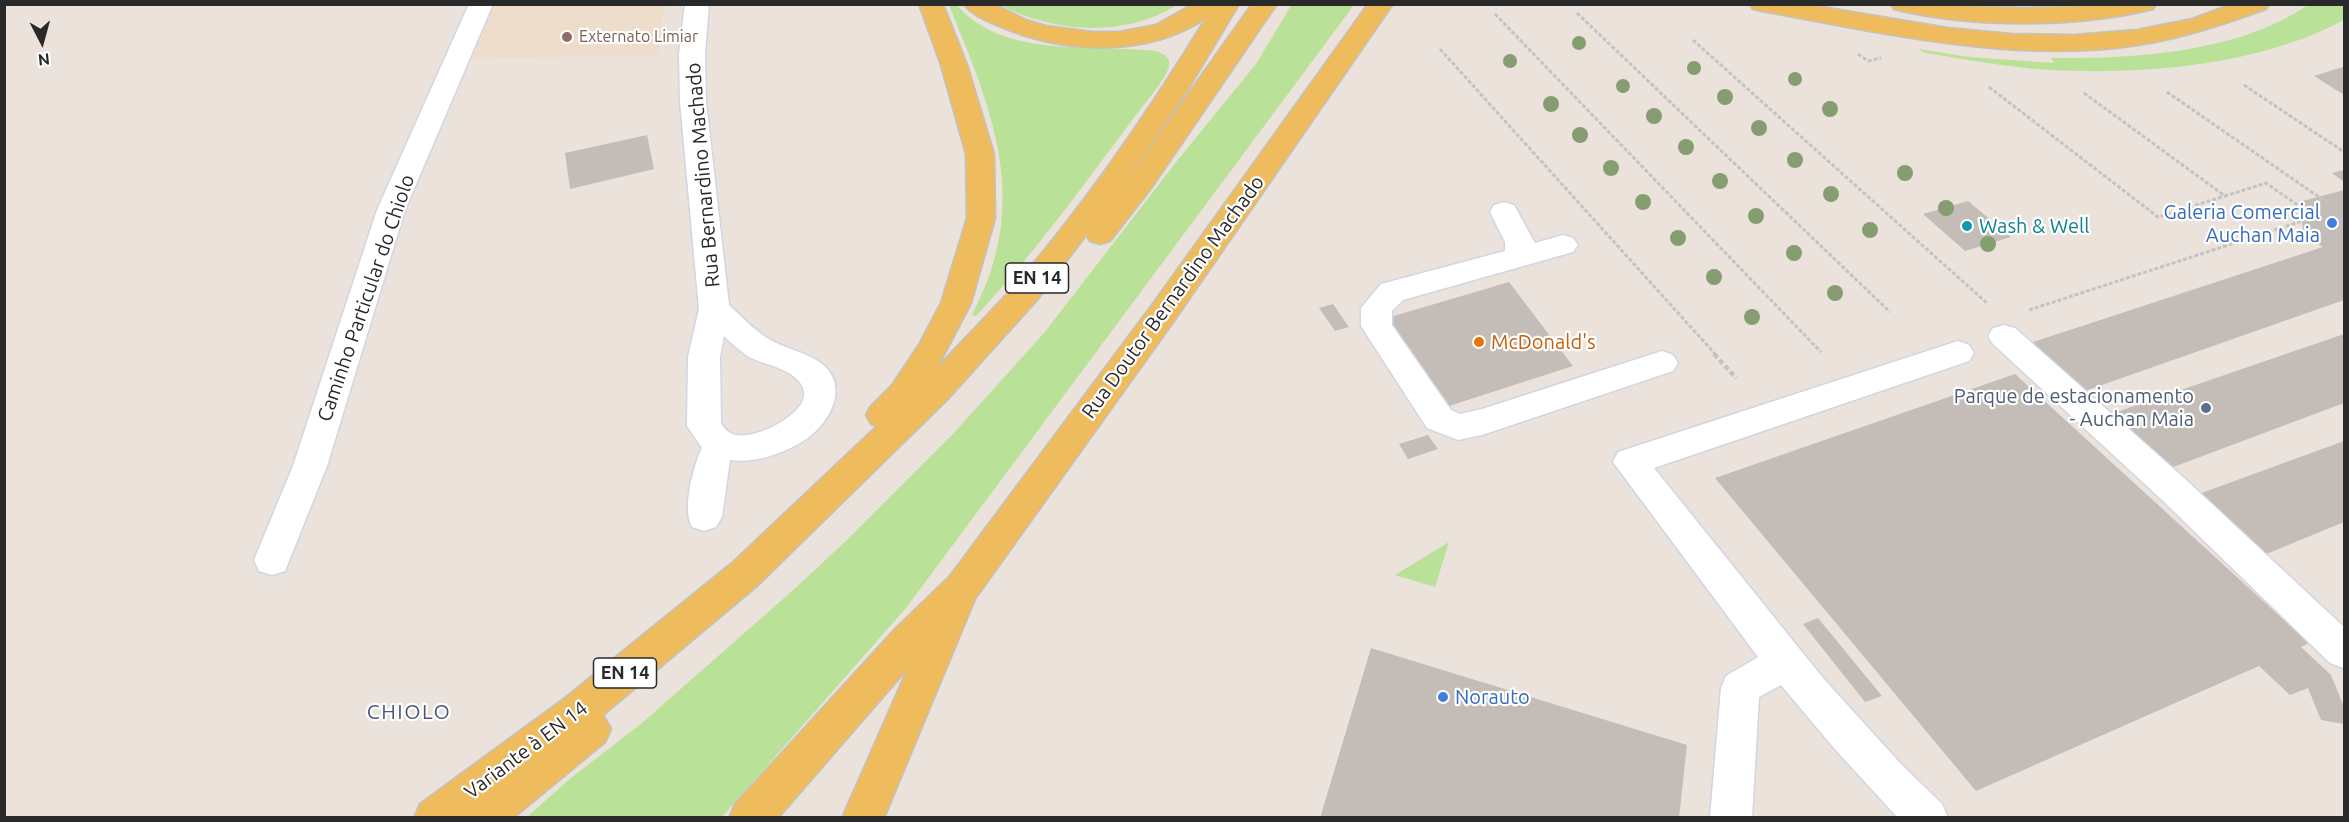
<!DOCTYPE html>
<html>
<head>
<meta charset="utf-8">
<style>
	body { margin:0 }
	#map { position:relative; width:2349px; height:822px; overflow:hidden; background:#ebe2db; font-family:Ubuntu,sans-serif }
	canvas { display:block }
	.frame { position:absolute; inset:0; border:6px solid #292929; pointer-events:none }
	.north { position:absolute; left:12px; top:12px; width:60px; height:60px; -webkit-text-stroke:4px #fff; paint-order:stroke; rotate:174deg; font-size:16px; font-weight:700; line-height:24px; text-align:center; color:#292929 }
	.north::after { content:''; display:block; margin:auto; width:21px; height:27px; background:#292929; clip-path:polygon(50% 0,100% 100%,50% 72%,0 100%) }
</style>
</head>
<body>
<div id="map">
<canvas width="2349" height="822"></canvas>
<div class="frame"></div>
<div class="north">N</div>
</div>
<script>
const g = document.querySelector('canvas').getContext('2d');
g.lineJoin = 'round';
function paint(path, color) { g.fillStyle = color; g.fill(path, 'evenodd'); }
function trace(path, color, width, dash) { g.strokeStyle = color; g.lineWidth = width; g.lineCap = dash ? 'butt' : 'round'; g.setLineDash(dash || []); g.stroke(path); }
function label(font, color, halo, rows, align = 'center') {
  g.font = font + ' Ubuntu,sans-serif'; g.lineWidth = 4.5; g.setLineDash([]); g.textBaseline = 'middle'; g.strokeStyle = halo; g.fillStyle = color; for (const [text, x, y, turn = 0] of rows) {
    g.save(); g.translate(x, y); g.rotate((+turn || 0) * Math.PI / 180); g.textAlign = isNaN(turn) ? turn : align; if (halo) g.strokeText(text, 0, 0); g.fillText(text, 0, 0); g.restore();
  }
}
paint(new Path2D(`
	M489,5H665L661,19L659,55L463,59Z`), '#edddca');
paint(new Path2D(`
	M1292,4L1354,5L906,608L722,817H527L571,778L642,723L791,592L848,539L953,434L1044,333L1177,161L1256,64Z
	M2309,4L2344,5V20C2260,65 2146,75 2051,70C2009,68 1966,59 1925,53L1918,49L1970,57L2054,63L2051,58C2133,59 2240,53 2309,4Z
	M949,5H957C1002,59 1094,44 1156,51C1163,54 1171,57 1169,66C1166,80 1139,110 1130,123C1080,190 1033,255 976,316L972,315C1032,202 993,113 949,5Z
	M1000,5L1177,4V5C1124,38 1055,33 1000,5Z
	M1449,542L1435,587L1395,575Z`), '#bae198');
paint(new Path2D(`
	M2344,67V95L2314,76L2336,69Z
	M647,135L654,169L570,189L565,153Z
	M2344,170V182L2332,173Z
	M2344,190V300L2082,392L2027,344L2323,247L2304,236L2299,202Z
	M1968,201L2011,237L1965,251L1923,214Z
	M1509,282L1573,366L1449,406L1387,318Z
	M1333,304L1349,327L1335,331L1319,308Z
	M2344,334V403L2168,469L2108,415Z
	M2015,374L2309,643L2301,647L2331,675L2344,707V724L2321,720L2308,688L2290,695L2259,666L1976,791L1715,478Z
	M1428,435L1438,449L1408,459L1399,444Z
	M2344,441V522L2264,555L2196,495Z
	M1818,618L1882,696L1865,702L1803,624Z
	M1371,648L1687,745L1679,818H1320Z`), '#c4bdb7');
const minor = new Path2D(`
	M469,4H493L405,210L327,466L285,571L272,575L259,571L254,560L293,466L377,210Z
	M685,4H709L705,54L706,101L729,305C741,316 753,329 767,338C783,348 802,351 818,361C850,382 833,419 809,437C789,452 755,464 730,460L722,517L716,527L704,531L692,527C682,509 693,466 702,448L687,426L688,357L699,309L680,101L679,54ZM724,336C732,344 740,351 749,357C765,365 803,371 804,393C806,416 748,444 730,433C726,431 723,426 721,423L720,357Z
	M1504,202L1514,205L1535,243L1563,235L1573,238L1578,245L1573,252L1403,300L1392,311V325L1451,410L1460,414L1482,409L1662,351L1673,355L1678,363L1673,371L1482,435L1458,440L1427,428L1361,326V308L1381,284L1505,251V242L1490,212L1494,205Z
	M2004,325L2015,328L2184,478L2344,627V668L2330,663L2160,498L1993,344L1988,336L1993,328Z
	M1958,341L1969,345L1974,353L1969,361L1654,468L1823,678L1900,763L1942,804L1948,818H1898L1833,747L1781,685L1759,697L1752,818H1710L1721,688L1726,676L1758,657L1613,462L1618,452Z`);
const major = new Path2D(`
	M919,4H943L967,65L994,154L995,218L971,303L937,368C963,340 990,313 1015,285C1087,202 1149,111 1206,18C1147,58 1062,54 999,26C987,21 972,15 964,4H994L1026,20L1046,26L1093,32H1119L1156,25L1193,4H1239L1187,91L1120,190L1252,4H1277L1152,187L1110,241L1100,244L1090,241L1086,235L1037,300L947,400L758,585L603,715L611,729L605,742L513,818H414L420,804L565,698L732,563L877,426L871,424L866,415L871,406L892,385L920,343L941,303L967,218L966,154L941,65Z
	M1368,4H1393L1174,321L975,599L884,818H842L908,668L778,818H729L735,804L895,629L950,576L1152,305Z
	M1750,4H1804L1948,28L2011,34L2074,35L2137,30L2192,19L2233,4H2269L2266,9C2224,24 2183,38 2138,45C2016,64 1882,33 1762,11L1753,9Z
	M1891,4L2024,8L2156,4L2153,9C2077,28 1970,28 1894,9Z`);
trace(minor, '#d0d6e2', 3);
trace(major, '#c3c3c3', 3);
trace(new Path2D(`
	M1577,13L1890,312
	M1495,14L1821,352
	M1693,40L1988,304
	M1440,49L1716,355
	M1858,54L1868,61L1881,58
	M2244,85L2344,152
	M1989,87L2158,217L2225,196
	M2167,92L2329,204
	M2084,93L2225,196L2266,183L2306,211
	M2029,310L2302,221`), '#c3c3c3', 3, [4, 2]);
trace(new Path2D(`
	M1714,354L1736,378`), '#c3c3c3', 4.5, [5, 3]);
paint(minor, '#fff');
paint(major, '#eebb5d');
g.fillStyle = '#869d71';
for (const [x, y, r] of [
	[1579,43,7],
	[1510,61,7],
	[1694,68,7],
	[1795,79,7],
	[1623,86,7],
	[1725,97,8],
	[1551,104,8],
	[1830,109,8],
	[1654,116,8],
	[1759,128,8],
	[1580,135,8],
	[1686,147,8],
	[1795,160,8],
	[1611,168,8],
	[1905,173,8],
	[1720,181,8],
	[1831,194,8],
	[1643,202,8],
	[1946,208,8],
	[1756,216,8],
	[1870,230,8],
	[1678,238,8],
	[1988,244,8],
	[1794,253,8],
	[1714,277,8],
	[1835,293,8],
	[1752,317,8]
]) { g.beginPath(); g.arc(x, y, r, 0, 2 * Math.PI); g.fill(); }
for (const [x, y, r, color] of [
	[567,37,6,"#8d6e63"],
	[2332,223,6,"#3f7fe0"],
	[1967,226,6,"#0f9aa8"],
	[1479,342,6,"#e8710a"],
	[2206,408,6,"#5c6f8a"],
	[1443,697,6,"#3f7fe0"]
]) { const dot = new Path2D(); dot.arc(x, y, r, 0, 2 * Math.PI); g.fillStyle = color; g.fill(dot); trace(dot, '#fff', 2); }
label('16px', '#785e54', '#fff', [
	["Externato Limiar",579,37]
], 'left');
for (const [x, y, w] of [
	[1037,278,63],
	[625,673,63]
]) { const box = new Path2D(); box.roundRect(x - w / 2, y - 15, w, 30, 4.5); g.fillStyle = '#fff'; g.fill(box); trace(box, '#292929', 1.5); }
label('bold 18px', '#292929', null, [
	["EN 14",1037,278],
	["EN 14",625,673]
]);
label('20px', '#292929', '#fff', [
	["Rua Bernardino Machado",703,175,-95],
	["Rua Doutor Bernardino Machado",1173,297,-54],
	["Caminho Particular do Chiolo",366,298,-71],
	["Variante à EN 14",526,750,-37]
]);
label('20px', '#366cbe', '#fff', [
	["Galeria Comercial",2320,212],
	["Auchan Maia",2320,235],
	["Norauto",1455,697,"left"]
], 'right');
label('20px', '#0d838f', '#fff', [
	["Wash & Well",1979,226]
], 'left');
label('20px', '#c56008', '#fff', [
	["McDonald's",1491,342]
], 'left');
label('20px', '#4e5e75', '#fff', [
	["Parque de estacionamento",2194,396],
	["- Auchan Maia",2194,419]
], 'right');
g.letterSpacing = '1.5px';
label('21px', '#4a5879', '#fff', [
	["CHIOLO",409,712]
]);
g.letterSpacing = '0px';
</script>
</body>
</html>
